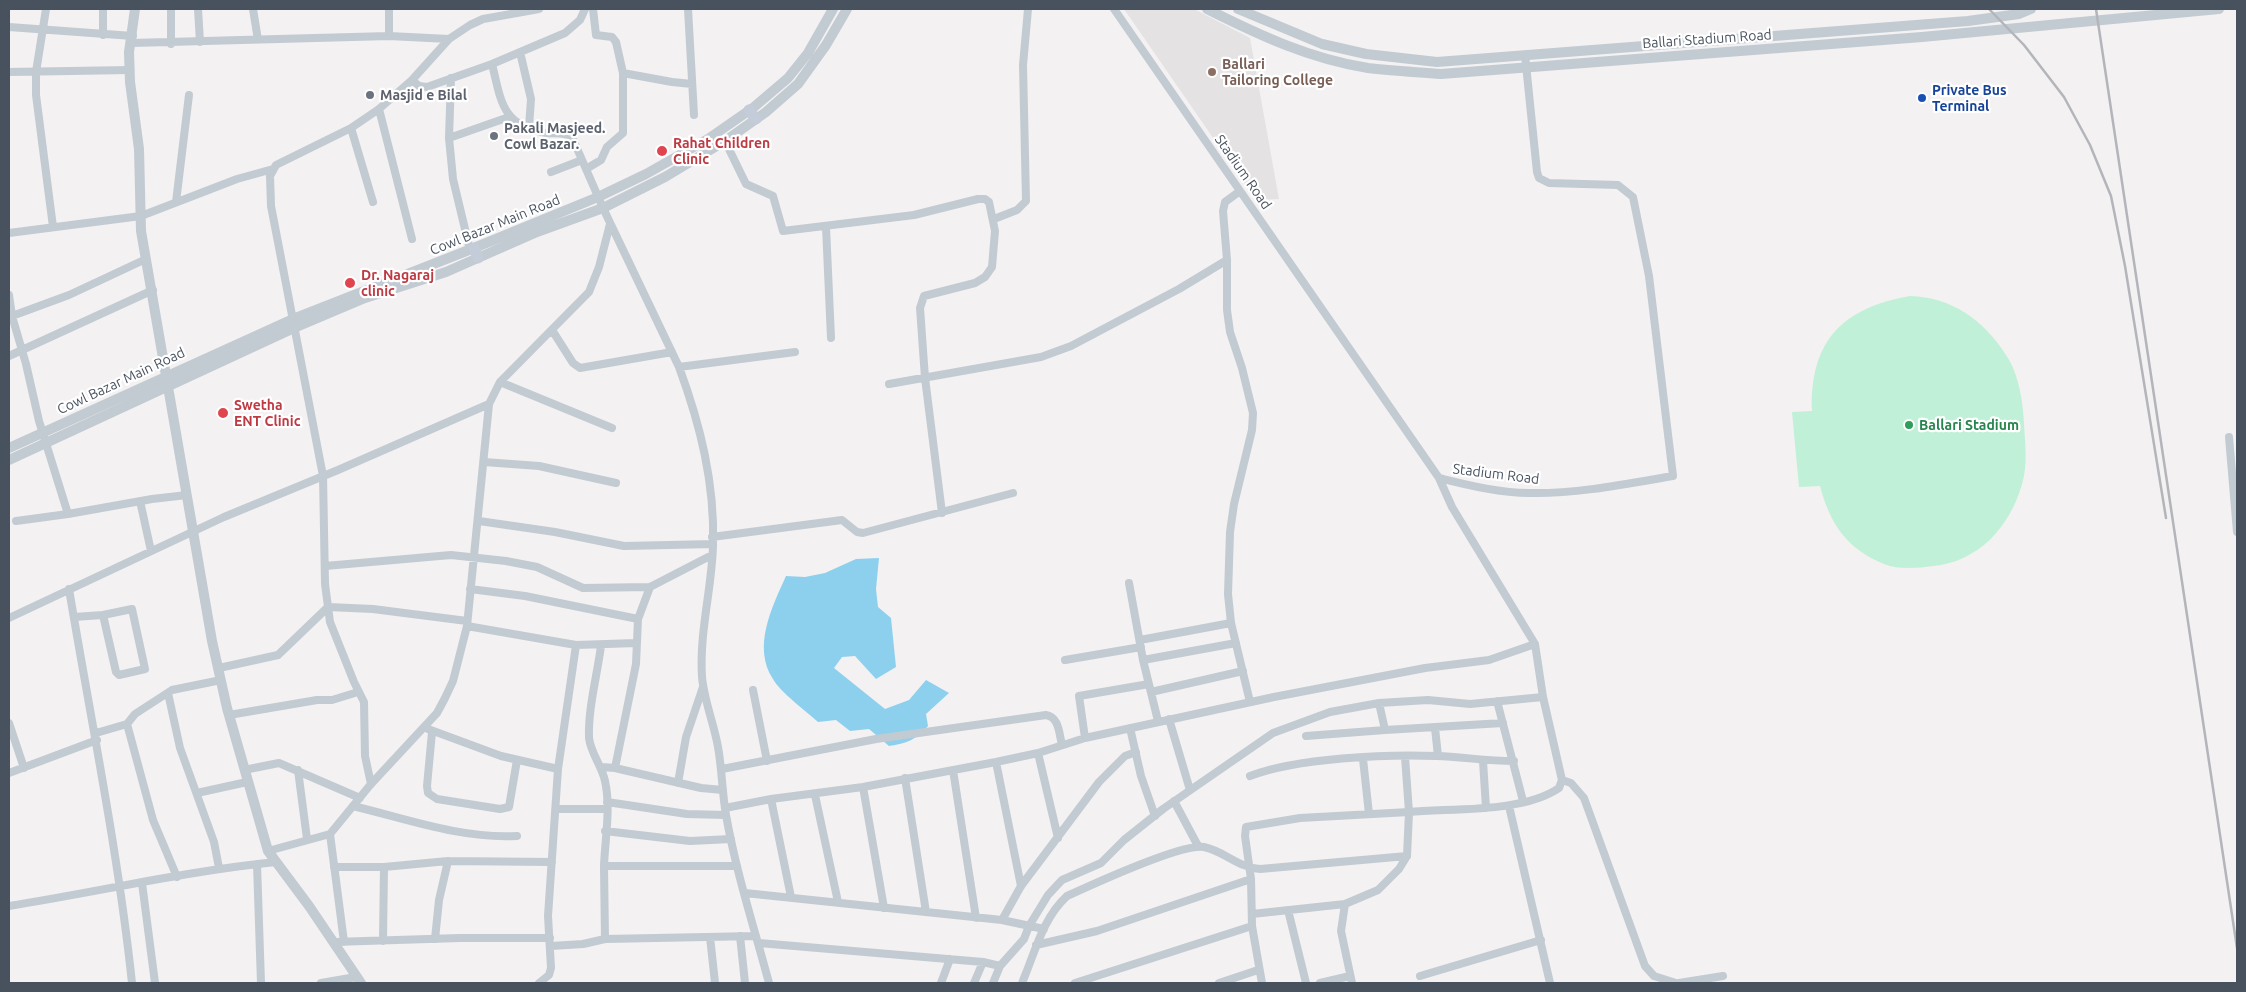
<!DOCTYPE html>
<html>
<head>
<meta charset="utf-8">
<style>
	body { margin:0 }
	#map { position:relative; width:2246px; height:992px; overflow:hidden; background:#f3f1f1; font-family:Ubuntu,sans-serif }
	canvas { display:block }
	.frame { position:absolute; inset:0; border:10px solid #48525f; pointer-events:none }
</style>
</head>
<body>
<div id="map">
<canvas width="2246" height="992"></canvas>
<div class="frame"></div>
</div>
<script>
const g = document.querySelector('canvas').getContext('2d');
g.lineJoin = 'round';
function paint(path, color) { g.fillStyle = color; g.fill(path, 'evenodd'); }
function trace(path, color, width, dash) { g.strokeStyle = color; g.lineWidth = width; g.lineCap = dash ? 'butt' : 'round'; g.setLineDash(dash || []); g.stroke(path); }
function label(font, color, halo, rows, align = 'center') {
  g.font = font + ' Ubuntu,sans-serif'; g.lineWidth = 4.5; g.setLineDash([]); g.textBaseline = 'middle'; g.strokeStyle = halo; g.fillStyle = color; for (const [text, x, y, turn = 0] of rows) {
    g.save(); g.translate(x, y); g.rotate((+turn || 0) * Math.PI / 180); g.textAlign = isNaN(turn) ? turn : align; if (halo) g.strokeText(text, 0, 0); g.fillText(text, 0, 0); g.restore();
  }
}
paint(new Path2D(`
	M1124,9H1194L1250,38L1279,199L1256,200Z`), '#e4e2e3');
paint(new Path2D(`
	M1910,296C1951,297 1984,320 2006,355C2019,374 2023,402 2024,424C2025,444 2028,465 2022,484C2010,527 1978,562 1933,566C1918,568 1899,570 1884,564C1847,549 1830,524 1820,486L1799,487L1792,412L1812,411C1810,341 1842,308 1910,296Z`), '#c0f0d7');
paint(new Path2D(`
	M879,558L876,589L878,607L891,618L896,667L876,679L855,656L842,657L834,668L885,709L909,700L926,680L949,693L926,714L928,726C917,739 906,744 889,746L869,729L850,731L836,720L818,722C806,711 780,692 773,679C752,647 772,607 786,576L805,577L825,573L856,559Z`), '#8dd0ed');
trace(new Path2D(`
	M46,9L36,72V95L53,227
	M103,9V35
	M198,9L200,42
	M253,9L258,40
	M389,9V36
	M688,9L694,115
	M1114,9L1439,478C1468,485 1499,493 1529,493C1577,494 1626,484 1673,476L1649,276L1633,197L1618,185L1549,183L1539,178L1537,172L1525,55
	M9,27L133,36
	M131,43L389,36L449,39
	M171,44V9
	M520,52L531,99L529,127
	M492,64C501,100 501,125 545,133C554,134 563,131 572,137L603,208L679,367C700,424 715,483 713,545C712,588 699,633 702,677C704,700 714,724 718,747C722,769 722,792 726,815C736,872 754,927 769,983
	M9,72L130,70
	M623,73L672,82L692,84
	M451,78L449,138L453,179L470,250
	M412,80L419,86L427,87L492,64L565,33L580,20L585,9
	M379,109L412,239
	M351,128L373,202
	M449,138L509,117
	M725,141L746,184L773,196L783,231L914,215L978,199H985L989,202L995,231L992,267L985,277L975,283L924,296L920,308L925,378L942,513
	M586,169L601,160L607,147L623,133V73L616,42L612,37L596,35L593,9
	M551,172L582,160
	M1240,191L1225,202L1223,211L1227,260V310L1230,332L1242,368L1253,413L1252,430L1234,504L1230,532L1228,594L1231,623L1250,702
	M176,202L189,95
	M994,219L1017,210L1026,201L1023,65L1028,9
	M826,227L831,338
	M9,233L141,216L237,179L273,169
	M9,295L12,316L26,364L39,421L68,514L152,499L187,495
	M12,316L69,295L146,259
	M552,330L573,363L580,368L672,352
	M9,356L153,290
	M679,367L795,352
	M500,382L612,428
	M889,384L1041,357L1071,346L1179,289L1227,260
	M2229,437L2237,532
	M484,462L539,466L616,483
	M1439,478L1452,507L1535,644L1543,697
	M140,501L151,551
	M16,521L68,514
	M479,521L555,532L624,546L713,544
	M712,537L842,520L857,532L863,533L1013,493
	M325,566L451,555L506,561L537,567L583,588L650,587L712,555
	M1129,583L1143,660L1158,721
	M69,589C91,721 118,851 132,983
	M470,589L525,596L638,619
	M74,617L103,615L116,672L119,675L145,669L132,609L103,615
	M9,618L224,517L338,470L489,404
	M467,626L576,645L558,769L548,916L551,968L549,975L539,983
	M1140,640L1231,623
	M576,645L636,643
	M601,646C597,676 588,708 589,738C591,754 602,766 605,781C611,808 605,839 604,866H737
	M1065,660L1141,647
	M1143,660L1236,643
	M219,668L278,655L328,607L373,609L467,621
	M753,690L767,761
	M1151,692L1243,671
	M168,693L180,748L214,842L219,868
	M1497,701L1523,801
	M229,715L317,700H332L358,692
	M1169,719L1190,790
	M9,723L24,768
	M127,724L153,820L177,877
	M1130,728L1141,776L1155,816
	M1435,728L1438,756
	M428,729L501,756L558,769
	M1385,730L1503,723
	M432,732L427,786L428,793L437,799L500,809L509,807L517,760
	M96,733L127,724L135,714L172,690L221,680
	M1306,736L1385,730L1379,703
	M1085,738L1079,696L1149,684
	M1038,753L1058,838
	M1363,759L1369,814
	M1483,761L1486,808
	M996,762L1021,886
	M602,767L615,768L636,664L638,619L650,587
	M615,768L701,788L723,790
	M722,769L876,739L1046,715C1059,717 1059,733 1062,745
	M244,770L279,763L360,798
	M298,770L307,839
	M953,770L976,918
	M9,773L97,740
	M1250,776C1297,758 1386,754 1437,756C1463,757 1487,761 1514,761
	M905,778L926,912
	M1562,780L1571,783L1584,798L1645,966L1654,976L1676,983
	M678,783L686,737L703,687
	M371,784L365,756L364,702L354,682L330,622L325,584L323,476L271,206L270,176L276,165L351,128L379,109L412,80L449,39L470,25L483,19L539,9
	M863,787L884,908
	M197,793L247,782
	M815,795L838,902
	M771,799L791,897
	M1174,801L1198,846
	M607,802L687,814L726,815
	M353,806C407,819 461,839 517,836
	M1509,806L1550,983
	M725,808L771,799L863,787L996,762L1038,753L1085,738L1274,697L1425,668L1489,660L1535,644
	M557,809H607
	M605,831L690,841L731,839
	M330,834L344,942
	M268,851L330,834L371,784L437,713L445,698L453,681L467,626L489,404L500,382L589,292L599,267L610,224
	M257,864L261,983
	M604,866L605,939
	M334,867H384L448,861L552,862
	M142,883L155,983
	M745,893L1002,920L1044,929
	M1345,904L1341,931L1352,983
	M9,906C98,892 186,871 276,862
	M1288,910L1306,983
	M1002,920L1021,886L1099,782L1125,756L1136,752
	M1252,926L1262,983
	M740,936L745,983
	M710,937L715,983
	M435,939L439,900L448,861
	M383,941L384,867
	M333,942L460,938H550
	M759,943L983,962L1000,966
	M1036,945L1097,931L1251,879
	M551,946L583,944L605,939L756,936
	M1420,976L1541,940
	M321,983L356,977
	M941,983L950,959
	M974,983L983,962
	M993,983L1000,966L1024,939L1029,926L1048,895L1062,880L1101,863L1124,840L1163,809L1273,733L1330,712L1379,703L1428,700L1470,704L1543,697L1562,780L1559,788C1523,813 1452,808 1409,812L1407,856L1399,869L1378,890L1345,904L1252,914
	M1022,983C1035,953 1042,919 1067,896C1091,885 1183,843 1204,847C1224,851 1239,868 1260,869L1407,856
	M1075,983L1252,926L1251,879L1245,836L1246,827L1300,818L1409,812L1405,757
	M1219,983L1258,970
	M1320,983L1350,976
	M1679,983L1723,976`), '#c2cad2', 8);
trace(new Path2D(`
	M135,9L129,52L130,82L139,149L141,231L212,641L227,708L268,851L309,906L361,983
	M1207,9C1259,35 1310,59 1368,68C1392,71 1417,72 1441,74L1922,37L2219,9
	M1238,9L1322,44L1366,54L1437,62L1968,21L2019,14L2031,9
	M9,448L293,319L474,248L598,197L646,174L708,139L754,107L788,78L808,53L833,9
	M9,460L294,328L365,298L446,272L537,232L603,208L665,177L725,141L766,112L798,84L826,45L847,9`), '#c2cad2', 10);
trace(new Path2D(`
	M749,110L756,119
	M474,248L478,258`), '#c4ccd9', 11);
trace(new Path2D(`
	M1989,9L2024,45L2064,97L2090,145L2111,196L2125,266L2166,518
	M2096,9L2237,948`), '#b3b5bb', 2.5);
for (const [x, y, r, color] of [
	[1212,72,5,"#8d6e63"],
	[370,95,5,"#6b7280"],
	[1922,98,5,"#1a4fb4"],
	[494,136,5,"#6b7280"],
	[662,151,6,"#e0444e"],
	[350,283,6,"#e0444e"],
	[223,413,6,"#e0444e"],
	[1909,425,5,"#2e9e5b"]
]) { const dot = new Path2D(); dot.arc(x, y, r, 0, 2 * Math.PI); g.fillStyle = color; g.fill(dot); trace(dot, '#fff', 2); }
label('14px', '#48525f', '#fff', [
	["Ballari Stadium Road",1707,39,-4],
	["Stadium Road",1243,172,55],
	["Cowl Bazar Main Road",495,225,-22],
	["Cowl Bazar Main Road",121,381,-25],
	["Stadium Road",1496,474,7]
]);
label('bold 14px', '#785e54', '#fff', [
	["Ballari",1222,64],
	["Tailoring College",1222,80]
], 'left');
label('bold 14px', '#164399', '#fff', [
	["Private Bus",1932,90],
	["Terminal",1932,106]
], 'left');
label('bold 14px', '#5b616d', '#fff', [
	["Masjid e Bilal",380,95],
	["Pakali Masjeed.",504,128],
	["Cowl Bazar.",504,144]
], 'left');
label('bold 14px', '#be3a42', '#fff', [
	["Rahat Children",673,143],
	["Clinic",673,159],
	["Dr. Nagaraj",361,275],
	["clinic",361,291],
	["Swetha",234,405],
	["ENT Clinic",234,421]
], 'left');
label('bold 14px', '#27864d', '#fff', [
	["Ballari Stadium",1919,425]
], 'left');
</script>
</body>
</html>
